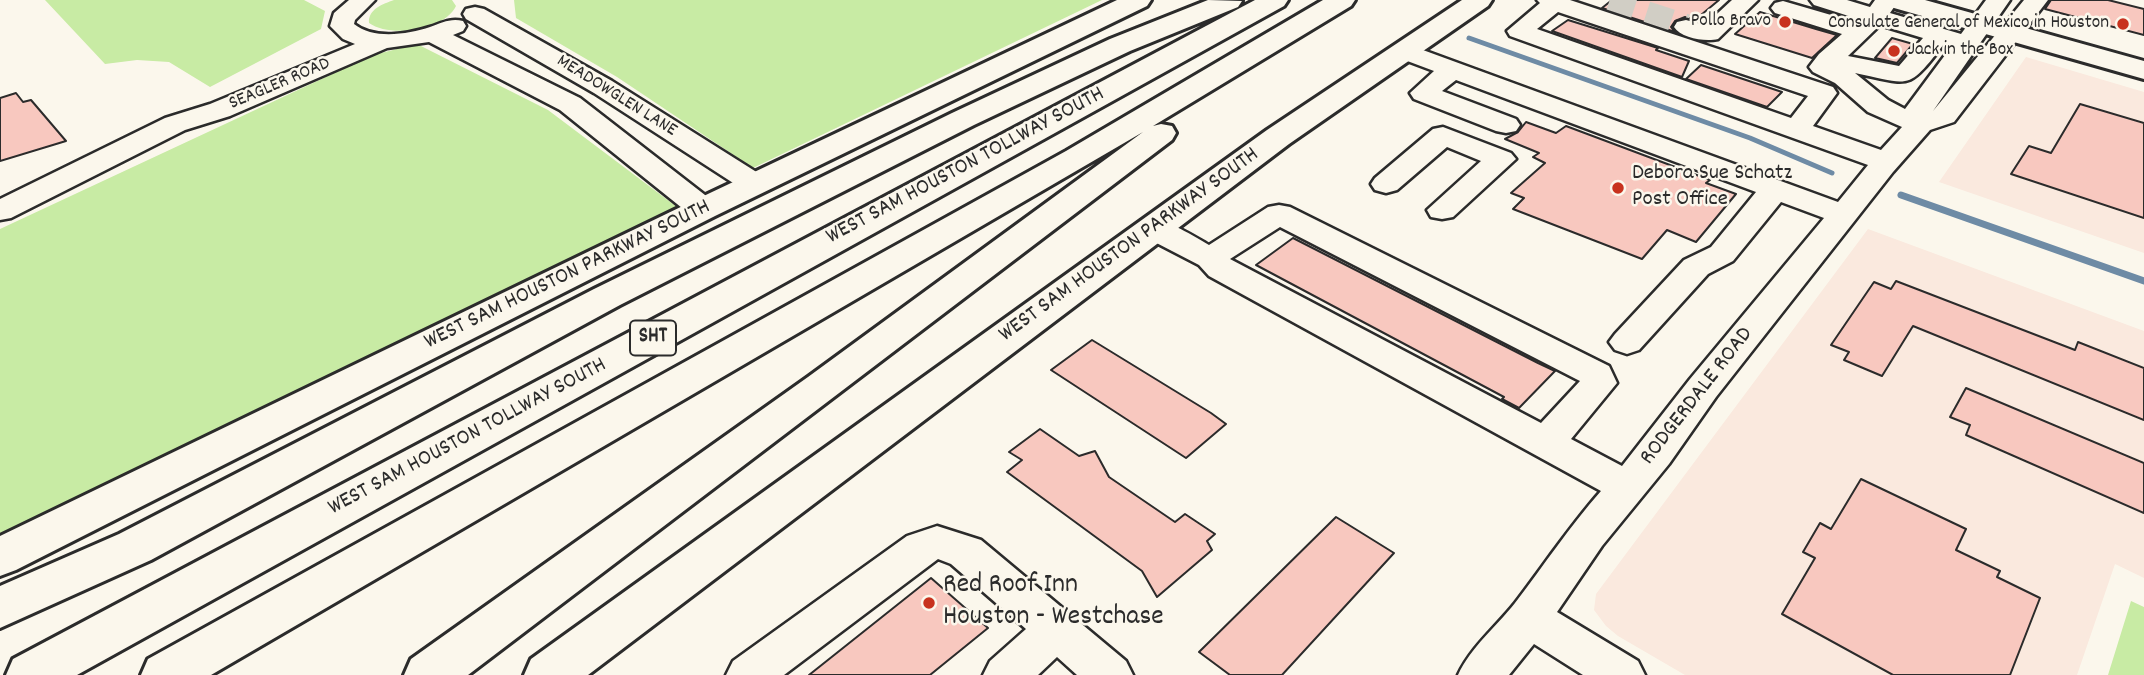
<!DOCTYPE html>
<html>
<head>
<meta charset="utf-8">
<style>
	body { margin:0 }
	canvas { display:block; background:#fbf7ec }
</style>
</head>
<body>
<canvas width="2144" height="675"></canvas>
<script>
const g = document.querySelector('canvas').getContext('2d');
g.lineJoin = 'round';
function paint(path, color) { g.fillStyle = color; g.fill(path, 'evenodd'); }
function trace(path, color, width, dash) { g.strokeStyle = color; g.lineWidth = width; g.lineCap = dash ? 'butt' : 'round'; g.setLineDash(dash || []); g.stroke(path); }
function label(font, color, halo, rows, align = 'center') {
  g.font = font + ' Dekko,sans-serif'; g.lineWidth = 5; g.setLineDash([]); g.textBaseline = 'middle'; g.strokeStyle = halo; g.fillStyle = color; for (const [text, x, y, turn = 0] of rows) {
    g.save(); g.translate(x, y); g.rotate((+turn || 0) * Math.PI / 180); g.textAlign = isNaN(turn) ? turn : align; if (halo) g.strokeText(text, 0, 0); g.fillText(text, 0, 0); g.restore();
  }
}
paint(new Path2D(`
	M2026,57L2144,92V253L1939,182Z
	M1868,229L2144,331V578L2115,564L2077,675H1685L1618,636L1606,626L1594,610L1596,594Z`), '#fae9de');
paint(new Path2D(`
	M45,0H304L325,11L321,29L210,87L169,62L137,60L105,64Z
	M394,0H452L456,6C444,31 390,38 369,23C368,9 383,4 394,0Z
	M514,0H1102L753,168L617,77L516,18Z
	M417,44L548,110L681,210L0,538V229L373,55Z
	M2131,601L2144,607V675H2108Z`), '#c8eba4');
trace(new Path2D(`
	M1469,38L1750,138L1832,173`), '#6e8ba5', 5);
trace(new Path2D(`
	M1901,195L2144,281`), '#6e8ba5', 7);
const building = new Path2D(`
	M1612,0H1719L1695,20L1685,17L1675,21L1671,27L1675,32L1602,8Z
	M2051,0H2108L2144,9V35L2045,9Z
	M1760,12L1816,29L1837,35L1812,58L1735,34Z
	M1568,20L1658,48L1656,50L1689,61L1682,77L1552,31Z
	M1892,38L1913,44L1897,63L1875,58Z
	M1701,65L1782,92L1767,107L1686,79Z
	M16,93L23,102L31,100L66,141L0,161V98Z
	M2080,104L2144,123V218L2011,174L2029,146L2051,153Z
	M1526,122L1556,133L1566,126L1710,180L1706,183L1736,194L1696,242L1667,230L1642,259L1513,209L1524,198L1511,193L1545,163L1533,157L1539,153L1505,139L1518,132Z
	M1293,238L1538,363L1555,371L1519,408L1502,399L1504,397L1256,265Z
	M1896,281L2075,350L2078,342L2144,368V420L1913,326L1882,376L1844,360L1849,352L1831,345L1874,282L1891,289Z
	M1092,340L1211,413L1226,424L1186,458L1051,370Z
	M1966,388L2144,463V513L1966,435L1970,425L1950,417Z
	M1040,429L1079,456L1095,451L1109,477L1175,522L1185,514L1215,534L1207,541L1212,550L1157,597L1142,571L1007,472L1022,460L1009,452Z
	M1861,479L1966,529L1956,550L2000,571L1997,577L2040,598L2010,675H1893L1782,614L1815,558L1803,552L1820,523L1831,529Z
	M1336,517L1394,553L1282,675H1230L1199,652Z
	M931,578L988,628L930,675H809Z`);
paint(building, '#f8c8bf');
trace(building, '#2b2b2b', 2);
trace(new Path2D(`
	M1609,2L1686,27`), '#d1cec5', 26, [26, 13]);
const minor = new Path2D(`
	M349,0H375L355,20L354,24C374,40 408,34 430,27C442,23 450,18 463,21L466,26L463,31L453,35L580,98L714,202L718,209L714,216L703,218L692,216L560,110L429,42L387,48L230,116L185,130L11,218L0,220V199L165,118L210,104L355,44L343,39L330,26L334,13Z
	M1537,0H1570L1833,87L1837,93L1813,126L1881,150L1902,127L1868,112L1835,83L1813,72L1809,67L1819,54L1842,34L1775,13L1771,8L1775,3L1783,1L1855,22L1858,19L1814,5L1810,0H1847L1870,7L1875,0H1899L1890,13L1961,34L1986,0H2010L1933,111L2024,0H2048L1954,122L1930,130L1893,172L1716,397L1669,464L1602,546L1557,612L1638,661L1645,675H1583L1534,644L1509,675H1458C1471,647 1496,627 1515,603C1544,565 1570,526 1601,491L1209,276L1199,265L1143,236L1138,229L1143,222C1166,217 1189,234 1209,245L1268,207L1279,205L1290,207L1609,366L1617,383L1571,439L1622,466L1690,379L1824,218L1781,202L1733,261L1708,274L1639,350L1627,354L1615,350L1609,342L1615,334L1684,260L1711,247L1756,192L1456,80L1442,91L1516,119L1520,125L1516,131L1506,133L1496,131L1414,99L1410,93L1434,71L1394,56L1390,51L1394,46L1403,43L1412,46L1838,202L1868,165L1510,36L1507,31L1540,3ZM1558,12L1808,96L1791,118L1537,29ZM1880,25L1923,38L1899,66L1848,56ZM1944,44L1951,47L1905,109L1888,100L1855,73C1912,85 1907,91 1944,44ZM1280,227L1576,379L1580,381L1541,423L1230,259Z
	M1732,0H1758L1718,39C1705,42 1681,38 1674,27L1677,22L1686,20L1705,25Z
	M475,7L484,9L612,81L766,178L770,184L766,190L755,193L744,190L594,93L466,19L463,14L466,9Z
	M1443,127L1511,153L1516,159L1453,217L1442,219L1431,217L1427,210L1481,161L1447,147L1397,190L1386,193L1375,190L1371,184L1375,178L1433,129Z
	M937,526L981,540L1126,661L1133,675H1077L1057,657L1038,675H983L990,661L1026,629L951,564L938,559L784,675H726L733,661L907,536Z`);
const major = new Path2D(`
	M1117,0H1151L1147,6L715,216L16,570L0,576V536L691,202Z
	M1462,0H1492L1488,6L1289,144L588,675H524L531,659L1267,130Z
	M1883,0H1925L2144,61V79L1887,6Z`);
const highway = new Path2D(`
	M1208,0L1242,1L1238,7L1130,51L974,125L620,305L151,560L0,628V586L119,534L594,289L952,113L1110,39Z
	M1255,0H1288L1284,6L77,675H6L13,659Z
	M1323,0H1355L1351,6L1153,126L1161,124L1172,126L1176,133L1172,140L468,675H404L411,659L808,377L1143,132L211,675H141L148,659L1066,151Z`);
trace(minor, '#2b2b2b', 5);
trace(major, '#2b2b2b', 6);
trace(highway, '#2b2b2b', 6);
paint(minor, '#fbf7ec');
paint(major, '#fbf7ec');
paint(highway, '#fbf7ec');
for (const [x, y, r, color] of [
	[1785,22,7,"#c8321e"],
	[2123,24,7,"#c8321e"],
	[1894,51,7,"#c8321e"],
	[1618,188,7,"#c8321e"],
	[929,603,7,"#c8321e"]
]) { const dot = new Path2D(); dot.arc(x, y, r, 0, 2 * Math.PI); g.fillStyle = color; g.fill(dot); trace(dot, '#fbf7ec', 2.5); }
label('19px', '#2b2b2b', '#fbf7ec', [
	["Pollo Bravo",1771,22],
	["Consulate General of Mexico in Houston",2109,24],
	["Jack in the Box",1908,51,"left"]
], 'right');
label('19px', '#2b2b2b', '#fbf7ec', [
	["SEAGLER ROAD",280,85,-23],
	["MEADOWGLEN LANE",616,97,32]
]);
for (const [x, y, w] of [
	[653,338,46]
]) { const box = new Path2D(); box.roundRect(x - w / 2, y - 17.5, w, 35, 5); g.fillStyle = '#fbf7ec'; g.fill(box); trace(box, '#2b2b2b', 2); }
label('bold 21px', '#2b2b2b', null, [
	["SHT",653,338]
]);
label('23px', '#2b2b2b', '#fbf7ec', [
	["WEST SAM HOUSTON TOLLWAY SOUTH",966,167,-28],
	["WEST SAM HOUSTON PARKWAY SOUTH",1130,246,-36],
	["WEST SAM HOUSTON PARKWAY SOUTH",568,276,-26],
	["RODGERDALE ROAD",1698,397,-52],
	["WEST SAM HOUSTON TOLLWAY SOUTH",468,438,-28]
]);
label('23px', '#2b2b2b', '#fbf7ec', [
	["Debora Sue Schatz",1632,175],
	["Post Office",1632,201]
], 'left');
label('28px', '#2b2b2b', '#fbf7ec', [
	["Red Roof Inn",943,587],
	["Houston - Westchase",943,619]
], 'left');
</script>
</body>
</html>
